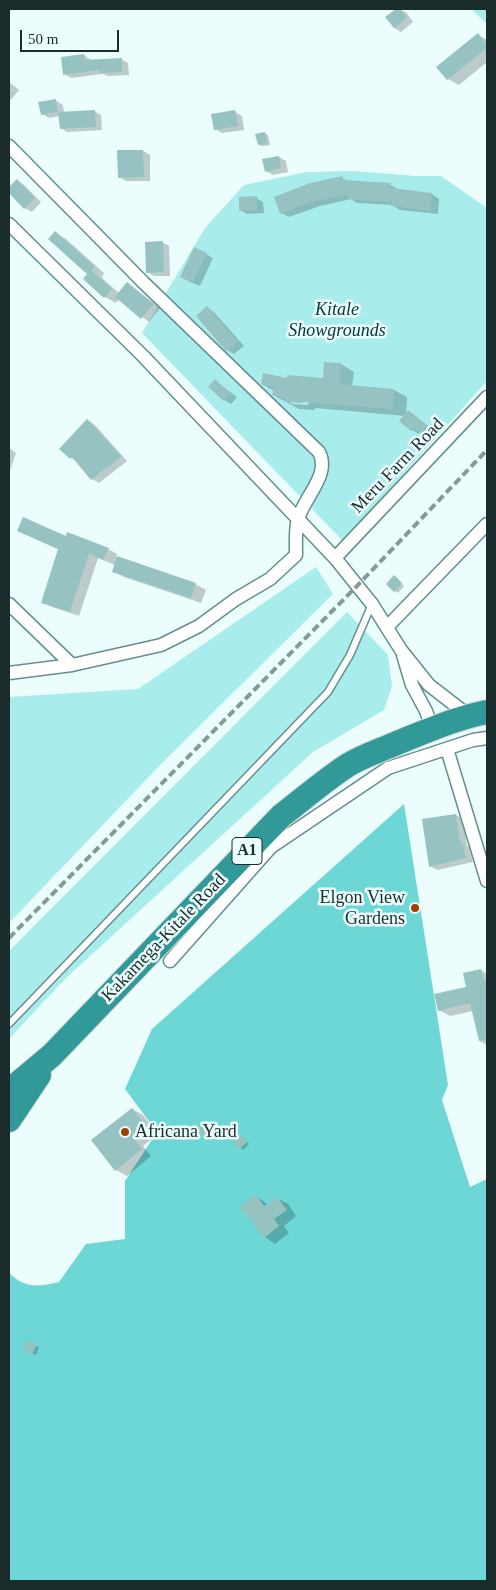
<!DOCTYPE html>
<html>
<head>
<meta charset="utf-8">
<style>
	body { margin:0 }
	#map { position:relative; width:496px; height:1590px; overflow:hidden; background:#ebfdfd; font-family:Georgia,serif }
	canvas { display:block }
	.frame { position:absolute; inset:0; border:10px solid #192b2b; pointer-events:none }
	.scale { position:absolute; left:20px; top:30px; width:99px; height:22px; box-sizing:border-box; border:2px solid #192b2b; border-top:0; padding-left:6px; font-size:15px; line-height:18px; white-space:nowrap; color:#192b2b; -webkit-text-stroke:4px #ebfdfd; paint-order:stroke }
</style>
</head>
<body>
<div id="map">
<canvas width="496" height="1590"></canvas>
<div class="frame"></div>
<div class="scale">50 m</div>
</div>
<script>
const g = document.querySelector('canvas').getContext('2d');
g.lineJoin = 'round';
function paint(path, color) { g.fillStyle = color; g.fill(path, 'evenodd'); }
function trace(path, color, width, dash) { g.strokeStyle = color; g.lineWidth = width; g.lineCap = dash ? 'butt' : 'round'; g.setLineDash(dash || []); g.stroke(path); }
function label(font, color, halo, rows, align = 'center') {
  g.font = font + ' Georgia,serif'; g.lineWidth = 5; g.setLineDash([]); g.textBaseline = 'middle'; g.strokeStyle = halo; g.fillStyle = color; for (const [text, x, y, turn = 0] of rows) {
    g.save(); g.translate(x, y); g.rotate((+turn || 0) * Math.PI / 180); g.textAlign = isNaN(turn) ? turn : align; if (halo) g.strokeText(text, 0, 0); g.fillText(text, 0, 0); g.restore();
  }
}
paint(new Path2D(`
	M471,9H487V24Z
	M354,171L416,176H441L487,208V381L343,541L142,333L205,228L244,185L307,172Z
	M316,567L333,594L162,763L9,923V697L138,689Z
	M347,612L388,655L392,686L384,710L313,752L65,979L9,1039V951Z`), '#a8edec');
paint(new Path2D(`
	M404,804L448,1085L442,1100L470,1187L487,1179V1581H9V1273C26,1289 38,1287 59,1282L86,1244L125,1239V1181L157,1132L125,1089L152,1029Z`), '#6dd7d6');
paint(new Path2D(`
	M398,9L406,12L413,22L401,32L394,28L387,17Z
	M478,35L487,40V62L459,85L448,79Z
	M84,55L91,60L121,59L128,63L129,75L108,76L103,74L71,78L64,74Z
	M9,82L19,90L9,102Z
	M56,101L63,105L64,113L94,111L101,115L102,130L67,132L61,128L60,116L49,118L42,114Z
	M235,112L242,116L244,130L222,133L215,129Z
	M265,133L268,135L270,145L262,146L259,145Z
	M143,151L150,155V181H126L119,177Z
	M279,157L286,161L288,172L273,175L266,171Z
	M342,178L350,182L390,185L398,189L432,194L439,199L438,214L400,210L392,205L357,203L351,199L320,206L289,217L281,213Z
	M17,181L24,185L41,202L32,212L25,208L9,191Z
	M256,198L263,202L264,213L247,214L240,210Z
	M55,233L66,239L104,273L102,278L119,293L127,283L160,308L149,322L119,299L116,303L105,297L85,279L89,274Z
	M162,242L169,246L170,276H154L147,272Z
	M206,254L213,258L200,286L188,281Z
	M207,308L214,312L244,346L234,354L227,350Z
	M341,364L354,372L352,386L394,390L407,397L406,415L409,411L433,430L428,436L420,432L419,434L412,430L405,416L315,408V410L299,409L273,395L274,391L262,384L288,379H324ZM289,401L309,402L308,405L292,404Z
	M215,381L237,397L231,404L224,400Z
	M88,420L94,424L127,461L99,483L92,479L77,462L71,458Z
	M9,448L16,453L9,473Z
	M27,535L66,538L108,549L117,554L116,557L195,584L206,590L201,603L124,577L113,571L115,565L98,558L79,616L52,607L43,602L60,550Z
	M397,579L404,586L398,593L395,591Z
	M456,815L463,819L467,846L469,847L473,862L437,870L430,866Z
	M481,970L487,974V1045L480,1041L473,1011L450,1016L439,1010L467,988Z
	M132,1109L143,1115L158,1134L143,1146L151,1156L127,1176L116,1170Z
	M205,1122L214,1132L207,1138L204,1136Z
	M243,1138L249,1144L243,1150L234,1142Z
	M256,1196L268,1205L277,1198L288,1204L296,1216L284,1226L289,1233L275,1244L265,1237Z
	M36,1346L39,1347L36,1355L27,1351Z`), '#0003');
paint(new Path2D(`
	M396,9H400L407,18L394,28L385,17Z
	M478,33L487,45V48L447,80L436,67Z
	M84,54L85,60L122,58V72L99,73V70L63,75L61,57Z
	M56,99L58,112L41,115L38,102Z
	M95,110L96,127L60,129L58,112Z
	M235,110L238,126L214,130L211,114Z
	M265,132L267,143L258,145L255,134Z
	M117,150H143L144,177L118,178Z
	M279,156L281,168L265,172L262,159Z
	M343,176V180L391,183L390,188L432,193L430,211L391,206L392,202L348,199V194L311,202L280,214L274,197L310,183Z
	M17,179L35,198L24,209L9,193V187Z
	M257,196V210L239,211V197Z
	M55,231L94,266L92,271L112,289L104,298L83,279L87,274L48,239Z
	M163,241L164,272L146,273L145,242Z
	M194,247L207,253L192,283L180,277Z
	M127,282L154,304L141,319L115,297Z
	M207,306L238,342L226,351L196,316Z
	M324,362L341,363L339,384L394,389L393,409L302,402V403L285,402V398L272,395L274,387L261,384L263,373L287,378V375L323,378Z
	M215,379L230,393L224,401L208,387Z
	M408,410L427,425L420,433L414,428L411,431L399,421Z
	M87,419L121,456L108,468L107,467L91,480L72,457L70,459L59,449Z
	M23,517L66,536L67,532L109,548L103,560L89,554L70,612L41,603L58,549L17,531Z
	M117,556L196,583L191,598L112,572Z
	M394,575L402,583L394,592L386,584Z
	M456,814L460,842H462L466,858L429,867L422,819Z
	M481,969L484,981L487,980V1039L479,1041L470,1003L438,1011L434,994L466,987L463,973Z
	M132,1108L148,1128L134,1139L142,1149L115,1171L91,1140Z
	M205,1121L212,1130L203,1137L196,1127Z
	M240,1134L247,1142L239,1149L232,1142Z
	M255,1194L264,1206L277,1197L287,1210L274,1219L279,1226L264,1238L240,1206Z
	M27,1340L37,1344L32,1354L23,1350Z`), '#96c3c2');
const lane = new Path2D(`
	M9,1024L328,692L350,655L372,604`);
const street = new Path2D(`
	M9,146L144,283L319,452C331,475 304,497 298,519C295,530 296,543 296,555L270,579L236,599L199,626L161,645L72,665L9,673
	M9,224L143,356L335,558L372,604L401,650L429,685L469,716
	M335,558L487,397
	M9,604L72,665
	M387,627L487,524
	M403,655L412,685L426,711L432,728
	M447,749L487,881
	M170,961L271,847L388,768L473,740L487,738`);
const highway = new Path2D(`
	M9,1091L52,1055L281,816C303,799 325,780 348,765C363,756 381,750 397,743C427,731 456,718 487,712
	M9,1120L39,1075`);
trace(lane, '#638f8e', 9);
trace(street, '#638f8e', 15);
trace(highway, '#d6d9d9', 26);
trace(lane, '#fff', 6);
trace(street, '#fff', 12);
trace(highway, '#329999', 24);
trace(new Path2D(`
	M9,938L356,587L487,450`), '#869898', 4, [8, 4]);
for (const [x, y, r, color] of [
	[415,908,5,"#a23f00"],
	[125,1132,5,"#a23f00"]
]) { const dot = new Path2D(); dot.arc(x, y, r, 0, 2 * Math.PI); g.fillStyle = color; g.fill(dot); trace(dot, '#ebfdfd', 2); }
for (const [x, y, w] of [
	[247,851,30]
]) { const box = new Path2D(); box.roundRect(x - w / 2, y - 13.5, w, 27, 4); g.fillStyle = '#ebfdfd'; g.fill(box); trace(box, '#192b2b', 1); }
label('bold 16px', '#192b2b', null, [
	["A1",247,851]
]);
label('italic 18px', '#033838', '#ebfdfd', [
	["Kitale",337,310],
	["Showgrounds",337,331]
]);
label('18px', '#192b2b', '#ebfdfd', [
	["Meru Farm Road",398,466,-46],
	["Kakamega-Kitale Road",164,938,-46]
]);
label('18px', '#192b2b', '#ebfdfd', [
	["Elgon View",405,898],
	["Gardens",405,919],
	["Africana Yard",135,1132,"left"]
], 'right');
</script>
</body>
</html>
